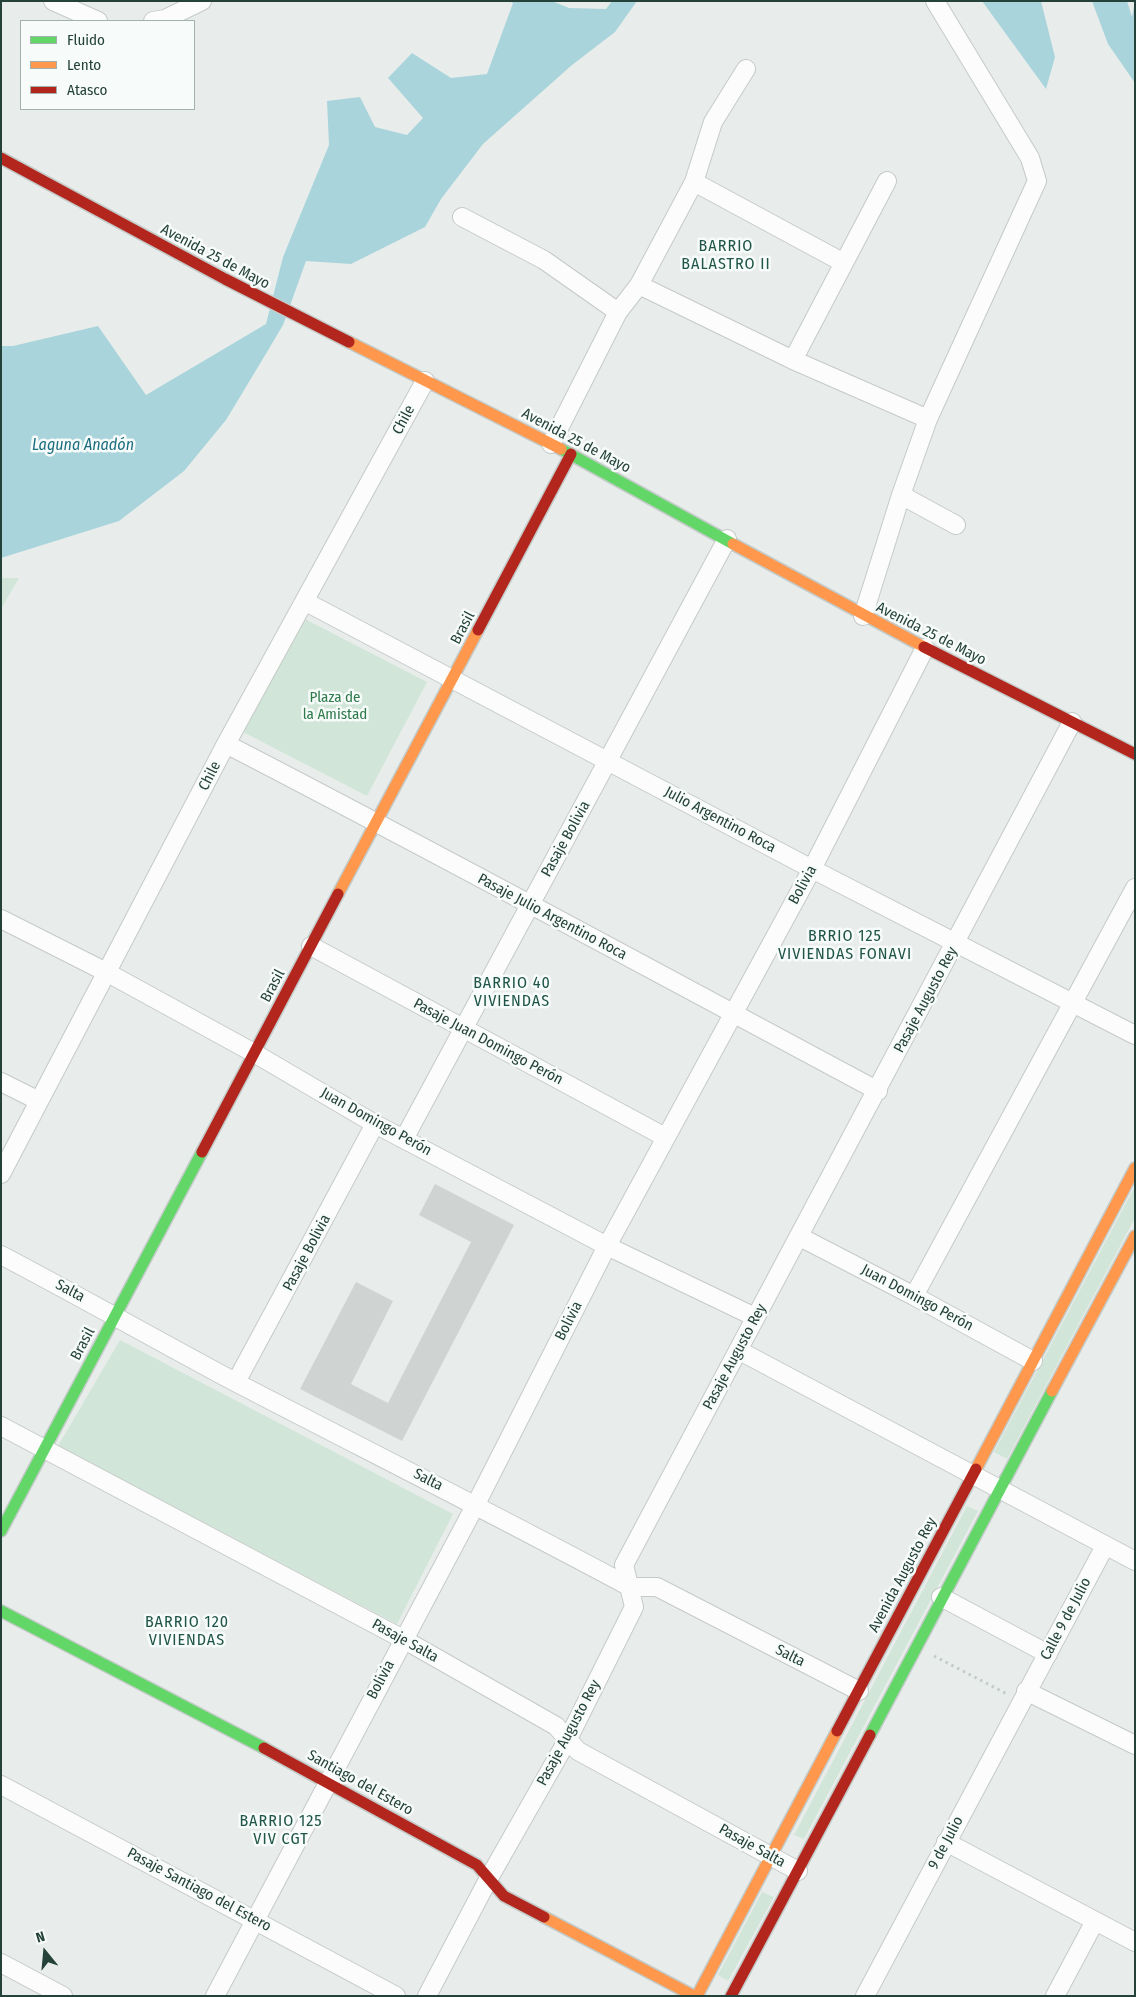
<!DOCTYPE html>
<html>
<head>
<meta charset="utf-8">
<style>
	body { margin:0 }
	#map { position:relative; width:1136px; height:1997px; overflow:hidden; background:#e8edeb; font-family:"Fira Sans Condensed",sans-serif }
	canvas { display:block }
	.frame { position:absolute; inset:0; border:2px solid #24423a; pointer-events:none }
	.legend { position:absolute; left:20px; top:20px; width:175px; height:90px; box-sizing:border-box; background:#f7fbf9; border:1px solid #a3b1ad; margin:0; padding:6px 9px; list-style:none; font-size:15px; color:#24423a }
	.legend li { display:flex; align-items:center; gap:10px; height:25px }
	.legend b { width:25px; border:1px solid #a3b1ad }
	.north { position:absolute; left:20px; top:1927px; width:50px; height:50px; -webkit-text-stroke:4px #f7fbf9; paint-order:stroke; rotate:343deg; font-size:14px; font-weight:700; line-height:20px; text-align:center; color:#24423a }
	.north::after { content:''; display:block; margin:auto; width:18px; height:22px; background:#24423a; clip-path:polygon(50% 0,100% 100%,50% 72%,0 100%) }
</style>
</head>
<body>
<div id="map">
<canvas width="1136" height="1997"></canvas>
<div class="frame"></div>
<ul class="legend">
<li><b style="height:6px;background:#63d668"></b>Fluido</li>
<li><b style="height:6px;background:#ff974d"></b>Lento</li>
<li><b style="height:6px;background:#b3261e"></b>Atasco</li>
</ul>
<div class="north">N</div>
</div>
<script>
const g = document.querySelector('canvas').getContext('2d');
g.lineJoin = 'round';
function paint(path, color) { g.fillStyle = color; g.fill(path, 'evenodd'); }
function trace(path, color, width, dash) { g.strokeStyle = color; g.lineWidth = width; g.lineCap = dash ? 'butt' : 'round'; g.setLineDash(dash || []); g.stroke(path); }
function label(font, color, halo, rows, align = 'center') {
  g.font = font + ' "Fira Sans Condensed",sans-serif'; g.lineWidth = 5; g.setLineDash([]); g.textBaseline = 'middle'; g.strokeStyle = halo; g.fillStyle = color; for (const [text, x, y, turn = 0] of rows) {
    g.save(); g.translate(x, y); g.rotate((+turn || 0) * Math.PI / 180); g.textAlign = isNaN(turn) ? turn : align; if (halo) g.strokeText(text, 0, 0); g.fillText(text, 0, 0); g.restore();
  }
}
paint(new Path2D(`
	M1,578H19L1,609Z
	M303,618L427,682L367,796L243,732Z
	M1135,1186V1218L1007,1459L994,1452Z
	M120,1340L453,1514L397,1624L58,1446Z
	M967,1506L978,1511L804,1839L794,1835Z
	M762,1892L774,1897L728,1981L718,1975Z`), '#d1e6d8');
paint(new Path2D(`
	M510,1H552L569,8L606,9L612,1H637L615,32L572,65L483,144L441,199L425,227L351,264L306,261L283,325L267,352L226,420L184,471L119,521L1,558V346H13L98,326L146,395L266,324L283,257L329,145L327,101L360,97L375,127L407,135L423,118L388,78L412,53L451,78L487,74L513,3Z
	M982,1H1041L1055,57L1046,89Z
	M1092,1H1127L1132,17L1135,1V83L1108,44Z`), '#a9d4db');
paint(new Path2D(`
	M435,1184L514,1225L402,1441L300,1389L356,1282L393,1301L351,1384L388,1403L471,1242L419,1215Z`), '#cfd4d2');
const street = new Path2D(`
	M53,1L98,21
	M153,21L165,19L202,1
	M694,182L844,263
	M462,217L544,260L618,312
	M639,285L793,360L928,419
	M793,360L887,181
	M551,444L618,312L639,285L694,182L713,122L746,69
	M901,495L956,525
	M306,602L812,869L1135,1035
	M863,616L901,495L928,419L1037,181L1030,158L935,1
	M226,744C445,857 661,975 878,1091
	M1,919L108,973L254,1053L375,1124L607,1246L755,1317
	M311,946L665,1137
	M1,1082L39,1101
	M404,1139L727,539
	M1,1174L226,744L425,381
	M800,1237L914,1296L1033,1361
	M1,1255C81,1297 158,1341 237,1383C368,1451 500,1517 630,1587H657L859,1691
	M914,1296L1135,888
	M738,1350L1135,1561
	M236,1382L375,1124
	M1,1426L403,1639L556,1726L578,1751L798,1871
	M941,1597L1048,1654
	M1026,1691L1135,1745
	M1,1785L396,1996
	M946,1842L1135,1942
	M1,1963L63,1996
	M215,1996L476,1504L607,1246L812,869L925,648
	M427,1996L489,1878L568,1739L634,1607L624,1565C773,1284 924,1004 1072,722
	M865,1996L1105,1546
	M1055,1996L1095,1921`);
const fast = new Path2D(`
	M561,449L733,544
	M1,1531L202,1152
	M1,1611L264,1748
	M870,1735L1052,1391`);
const slow = new Path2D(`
	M349,342L561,449
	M733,544L924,647
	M338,894L478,630
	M1052,1391L1135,1236
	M976,1469L1135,1168
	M544,1917L694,1996
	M697,1996L837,1731`);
const jam = new Path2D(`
	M1,158L225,279L349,342
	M478,630L571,454
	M924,647L1135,754
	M202,1152L338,894
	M837,1731L976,1469
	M264,1748L477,1865L504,1896L544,1917
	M731,1996L870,1735`);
trace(street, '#c5cac8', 20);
trace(fast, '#c3cbc8', 14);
trace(slow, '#c3cbc8', 14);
trace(jam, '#c3cbc8', 14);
trace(new Path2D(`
	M934,1656L1009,1695`), '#c3ccca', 3, [2.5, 4]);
trace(street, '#fcfcfc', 18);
trace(fast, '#63d668', 11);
trace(slow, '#ff974d', 11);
trace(jam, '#b3261e', 11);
label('15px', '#24423a', '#f7fbf9', [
	["Avenida 25 de Mayo",215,257,28],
	["Chile",404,420,-62],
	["Avenida 25 de Mayo",576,441,28],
	["Brasil",463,628,-62],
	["Avenida 25 de Mayo",931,634,27],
	["Chile",210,776,-63],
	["Julio Argentino Roca",720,820,28],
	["Pasaje Bolivia",566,839,-61],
	["Bolivia",803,885,-61],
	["Pasaje Julio Argentino Roca",552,917,28],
	["Brasil",273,986,-62],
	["Pasaje Augusto Rey",926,1000,-62],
	["Pasaje Juan Domingo Perón",488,1042,28],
	["Juan Domingo Perón",376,1122,29],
	["Pasaje Bolivia",307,1253,-62],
	["Salta",70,1291,28],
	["Juan Domingo Perón",917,1298,28],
	["Bolivia",569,1321,-63],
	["Brasil",83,1344,-62],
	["Pasaje Augusto Rey",735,1357,-62],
	["Salta",428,1480,27],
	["Avenida Augusto Rey",903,1575,-62],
	["Calle 9 de Julio",1066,1619,-62],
	["Pasaje Salta",405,1641,29],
	["Salta",790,1656,27],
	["Bolivia",381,1680,-62],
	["Pasaje Augusto Rey",569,1733,-62],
	["Santiago del Estero",360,1783,29],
	["9 de Julio",946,1843,-62],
	["Pasaje Salta",752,1846,29],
	["Pasaje Santiago del Estero",199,1890,28]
]);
label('15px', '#2d7a4b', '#f7fbf9', [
	["Plaza de",335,698],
	["la Amistad",335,715]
]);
g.letterSpacing = '1px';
label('16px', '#1f5548', '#f7fbf9', [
	["BARRIO",726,247],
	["BALASTRO II",726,265],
	["BRRIO 125",845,937],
	["VIVIENDAS FONAVI",845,955],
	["BARRIO 40",512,984],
	["VIVIENDAS",512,1002],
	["BARRIO 120",187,1623],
	["VIVIENDAS",187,1641],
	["BARRIO 125",281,1822],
	["VIV CGT",281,1840]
]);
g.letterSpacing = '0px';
label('italic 16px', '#1c6f80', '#f7fbf9', [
	["Laguna Anadón",83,446]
]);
</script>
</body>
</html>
